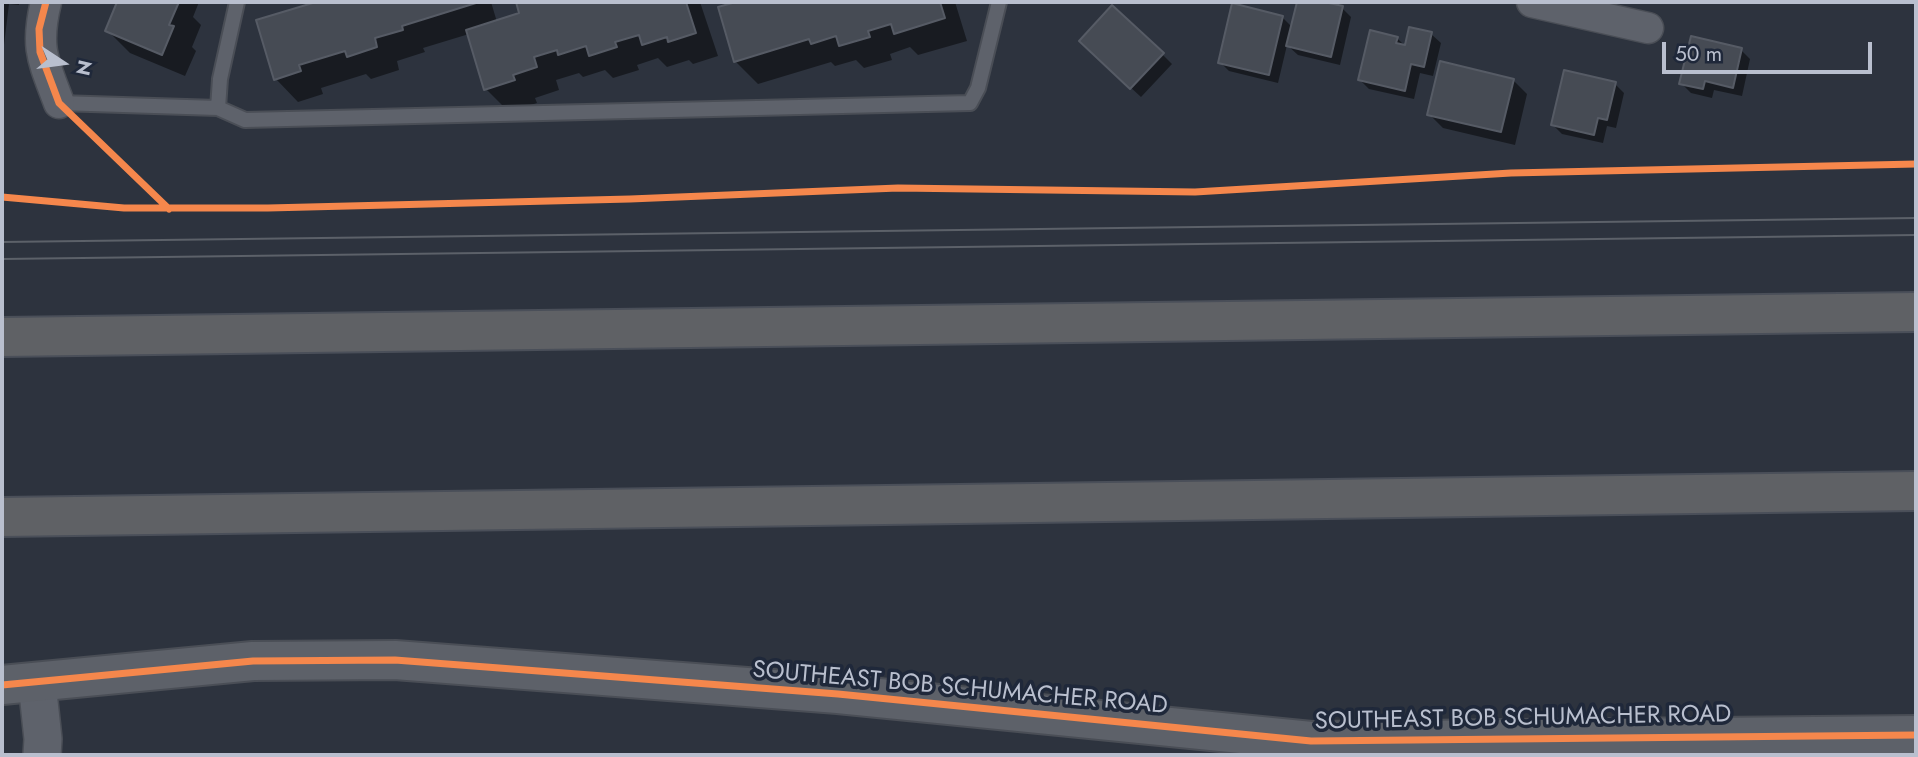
<!DOCTYPE html>
<html>
<head>
<meta charset="utf-8">
<style>
	body { margin:0 }
	#map { position:relative; width:1918px; height:757px; overflow:hidden; background:#2d333e; font-family:Jost,sans-serif }
	canvas { display:block }
	.frame { position:absolute; inset:0; border:4px solid #b9bfce; pointer-events:none }
	.north { position:absolute; left:28px; top:28px; width:70px; height:70px; -webkit-text-stroke:5px #1f283a; paint-order:stroke; rotate:103deg; font-size:19px; font-weight:700; line-height:28px; text-align:center; color:#b9bfce }
	.north::after { content:''; display:block; margin:auto; width:24px; height:32px; background:#b9bfce; clip-path:polygon(50% 0,100% 100%,50% 72%,0 100%) }
	.scale { position:absolute; left:1662px; top:42px; width:210px; height:32px; box-sizing:border-box; border:4px solid #b9bfce; border-top:0; padding-left:9px; font-size:21px; line-height:24px; white-space:nowrap; color:#b9bfce; -webkit-text-stroke:5px #1f283a; paint-order:stroke }
</style>
</head>
<body>
<div id="map">
<canvas width="1918" height="757"></canvas>
<div class="frame"></div>
<div class="north">N</div>
<div class="scale">50 m</div>
</div>
<script>
const g = document.querySelector('canvas').getContext('2d');
g.lineJoin = 'round';
function paint(path, color) { g.fillStyle = color; g.fill(path, 'evenodd'); }
function trace(path, color, width, dash) { g.strokeStyle = color; g.lineWidth = width; g.lineCap = dash ? 'butt' : 'round'; g.setLineDash(dash || []); g.stroke(path); }
function label(font, color, halo, rows, align = 'center') {
  g.font = font + ' Jost,sans-serif'; g.lineWidth = 7; g.setLineDash([]); g.textBaseline = 'middle'; g.strokeStyle = halo; g.fillStyle = color; for (const [text, x, y, turn = 0] of rows) {
    g.save(); g.translate(x, y); g.rotate((+turn || 0) * Math.PI / 180); g.textAlign = isNaN(turn) ? turn : align; if (halo) g.strokeText(text, 0, 0); g.fillText(text, 0, 0); g.restore();
  }
}
paint(new Path2D(`
	M2,2H19V5L9,4L2,61Z
	M119,2H199L193,17L201,25L192,47L196,51L185,76L130,53L107,30Z
	M322,2H491L497,22L521,14L518,3L522,2H700L718,56L693,64L689,60L667,67L658,58L637,65L639,70L613,78L605,70L583,77L579,73L556,80L559,90L535,98L537,103L509,112L486,89L469,34L423,48L425,52L397,61L399,70L371,79L366,74L321,88L323,94L298,102L276,79L258,22Z
	M742,2H955L967,41L918,55L910,47L890,54L892,60L864,68L856,60L835,66L831,62L758,84L735,61L720,8Z
	M1298,2H1316L1342,8L1351,17L1340,65L1298,55L1287,45L1278,83L1229,71L1220,62L1282,17L1292,27Z
	M1431,34L1441,43L1433,76L1420,73L1414,99L1369,89L1360,80L1397,38L1406,47Z
	M1741,50L1750,59L1742,96L1714,90L1712,98L1691,93L1681,83Z
	M1091,51L1162,54L1172,64L1141,97Z
	M1513,80L1527,94L1515,145L1443,128L1429,114Z
	M1615,84L1624,93L1616,128L1607,126L1603,143L1562,134L1553,125Z`), '#0007');
const building = new Path2D(`
	M117,2H179L169,25L174,26L162,55L105,31Z
	M316,2H476V3L402,26L403,30L375,38L377,47L347,57L345,51L299,65L301,71L274,80L256,20Z
	M516,2H686L696,33L668,42L667,37L642,45L639,35L615,42L617,47L589,56L586,46L558,55L557,50L534,57L537,67L513,75L515,80L484,90L466,30L519,13Z
	M736,2H940L945,18L894,34L891,24L868,31L870,37L839,46L836,36L811,44L809,39L734,62L718,7Z
	M1297,2H1324L1343,6L1331,57L1286,46Z
	M1232,3L1283,16L1269,75L1218,63Z
	M1112,5L1164,53L1130,89L1079,41Z
	M1409,27L1432,32L1424,67L1411,64L1405,91L1358,80L1370,30L1398,37L1396,43L1405,45Z
	M1691,36L1742,48L1733,88L1705,81L1703,89L1679,84Z
	M1440,61L1514,79L1501,132L1427,115Z
	M1564,70L1616,82L1607,120L1598,118L1594,135L1551,125Z`);
paint(building, '#464b54');
trace(building, '#565b65', 2);
const service = new Path2D(`
	M237,2L220,79L218,108L245,120L970,103L978,88L999,2
	M59,103L218,108`);
const minor = new Path2D(`
	M46,2C35,48 43,60 59,103
	M1532,2L1648,28`);
const tertiary = new Path2D(`
	M37,683L43,739L42,755`);
const secondary = new Path2D(`
	M2,685L253,661L395,660L838,694L1311,741L1916,735`);
const motorway = new Path2D(`
	M2,337L1916,312
	M2,517L1916,491`);
trace(service, '#4a4e56', 18);
trace(minor, '#4a4e56', 33);
trace(tertiary, '#4a4e56', 40);
trace(secondary, '#4a4e56', 42);
trace(motorway, '#4a4f59', 42);
trace(service, '#5e626b', 14);
trace(minor, '#5e626b', 30);
trace(tertiary, '#5e626b', 37);
trace(secondary, '#5d6169', 38);
trace(motorway, '#5f6165', 38);
trace(new Path2D(`
	M2,242L1916,218
	M2,259L1916,235`), '#5c6169', 2);
trace(new Path2D(`
	M46,2L39,29L40,52L59,103L169,209
	M2,197L124,208H268L630,199L898,188L1195,192L1511,173L1916,164
	M2,685L253,661L395,660L838,694L1311,741L1916,735`), '#f5874c', 7);
label('24px', '#b9bfce', '#1f283a', [
	["SOUTHEAST BOB SCHUMACHER ROAD",960,689,5],
	["SOUTHEAST BOB SCHUMACHER ROAD",1523,719,-1]
]);
</script>
</body>
</html>
